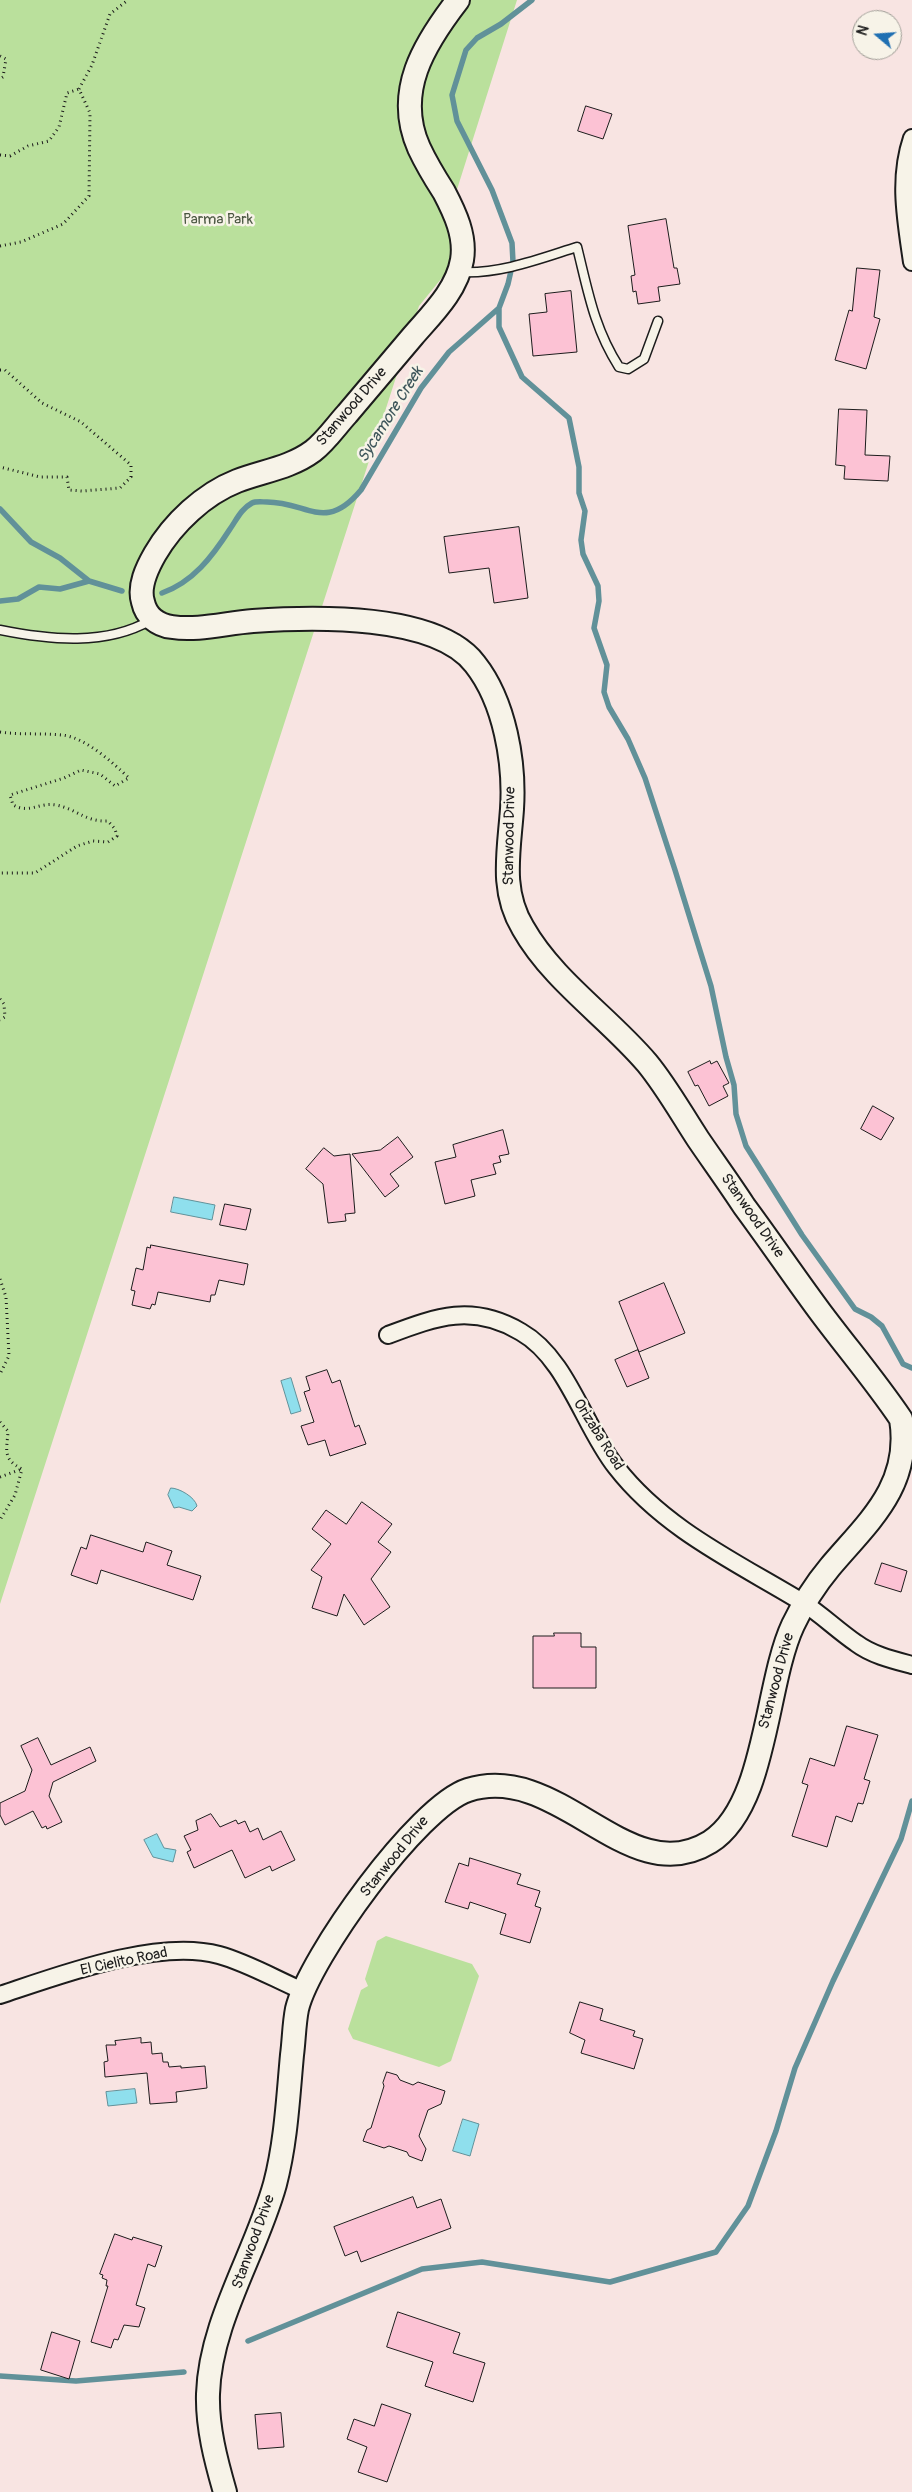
<!DOCTYPE html>
<html>
<head>
<meta charset="utf-8">
<style>
	body { margin:0 }
	#map { position:relative; width:912px; height:2492px; overflow:hidden; background:#f8e4e2; font-family:Pangolin,sans-serif }
	canvas { display:block }
	.north { position:absolute; left:852px; top:10px; width:50px; height:50px; box-sizing:border-box; background:#f7f3e8; border:1px solid #9f9d96; border-radius:50%; rotate:288deg; font-size:14px; font-weight:700; line-height:20px; text-align:center; color:#1c1c1c }
	.north::after { content:''; display:block; margin:auto; width:18px; height:22px; background:#1f6fb2; clip-path:polygon(50% 0,100% 100%,50% 72%,0 100%) }
</style>
</head>
<body>
<div id="map">
<canvas width="912" height="2492"></canvas>
<div class="north">N</div>
</div>
<script>
const g = document.querySelector('canvas').getContext('2d');
g.lineJoin = 'round';
function paint(path, color) { g.fillStyle = color; g.fill(path, 'evenodd'); }
function trace(path, color, width, dash) { g.strokeStyle = color; g.lineWidth = width; g.lineCap = dash ? 'butt' : 'round'; g.setLineDash(dash || []); g.stroke(path); }
function label(font, color, halo, rows, align = 'center') {
  g.font = font + ' Pangolin,sans-serif'; g.lineWidth = 5; g.setLineDash([]); g.textBaseline = 'middle'; g.strokeStyle = halo; g.fillStyle = color; for (const [text, x, y, turn = 0] of rows) {
    g.save(); g.translate(x, y); g.rotate((+turn || 0) * Math.PI / 180); g.textAlign = isNaN(turn) ? turn : align; if (halo) g.strokeText(text, 0, 0); g.fillText(text, 0, 0); g.restore();
  }
}
paint(new Path2D(`
	M0,0H517L447,221L463,252L419,306L0,1604Z
	M386,1936L472,1964L479,1976L451,2061L439,2067L353,2039L348,2029L361,1990L368,1986L365,1979L377,1941Z`), '#bae09c');
const water = new Path2D(`
	M174,1197L215,1205L212,1220L171,1212Z
	M291,1378L301,1411L291,1414L281,1381Z
	M171,1488C179,1488 195,1497 197,1506L192,1511L179,1507L174,1508L168,1495Z
	M157,1834L164,1848L176,1850L173,1862L153,1857L144,1840Z
	M135,2089L137,2103L108,2106L106,2092Z
	M463,2119L479,2124L470,2156L453,2151Z`);
paint(water, '#8fdfed');
trace(water, '#619199', 1);
trace(new Path2D(`
	M499,308V327L522,377L569,418L579,467V493L585,511L581,540L583,554L598,586L599,601L594,628L607,665L604,692L609,707L628,739L645,778L675,870L711,986L726,1057L734,1085L736,1114L746,1146L802,1235L855,1309L871,1317L882,1326L903,1364L912,1368
	M0,509L31,542L60,558L89,581
	M162,593C193,582 212,557 230,529C237,519 241,509 252,503C256,501 262,502 267,502C308,502 325,533 361,490L421,388L449,352L499,308L508,284L513,262L512,243L492,190L457,121L452,95L466,50L477,38L501,24L532,0
	M0,601L18,599L39,587L60,589L89,581L122,591
	M248,2341L422,2269L482,2262L610,2282L716,2252L748,2206L776,2131L795,2068L833,1981L901,1839L912,1801
	M0,2376L76,2381L184,2372`), '#619199', 5.5);
const building = new Path2D(`
	M586,106L612,114L603,139L578,131Z
	M666,219L674,268H677L680,284L658,287L660,301L638,304L636,291L633,292L631,276L635,275L628,226Z
	M857,268L880,270L874,317L880,319L866,369L835,360L849,310L852,311Z
	M571,291L577,352L533,356L529,314L547,312L545,294Z
	M839,409L867,410L865,455L890,456L888,481L844,479L845,466L836,465Z
	M519,527L528,598L494,603L489,568L449,573L444,537Z
	M710,1061L711,1064L717,1061L729,1083L723,1086L728,1096L709,1106L698,1085L695,1086L688,1072Z
	M873,1106L894,1118L881,1140L861,1129Z
	M503,1130L509,1154L499,1156L501,1162L493,1164L496,1174L471,1180L475,1196L445,1204L435,1162L456,1157L453,1145Z
	M398,1137L413,1157L390,1174L399,1186L385,1197L352,1154L380,1150Z
	M324,1148L334,1156L350,1154L355,1213L345,1214L346,1221L328,1223L323,1184L306,1169Z
	M225,1204L251,1209L246,1230L220,1225Z
	M151,1245L248,1264L244,1285L219,1280L215,1295H211L210,1302L158,1292L155,1305L152,1304L150,1309L132,1305L135,1291L131,1290L136,1268L143,1270L147,1247L150,1248Z
	M664,1283L685,1333L639,1352L619,1302Z
	M638,1350L649,1378L627,1387L615,1360Z
	M327,1370L332,1383L340,1380L355,1427L359,1425L366,1444L330,1456L325,1440L308,1445L301,1426L314,1422L304,1392L310,1390L306,1377Z
	M362,1502L392,1524L378,1542L391,1552L371,1579L390,1607L364,1625L344,1594L337,1616L312,1608L322,1577L311,1570L331,1544L312,1529L326,1510L346,1524Z
	M91,1535L143,1552L146,1542L172,1551L167,1565L201,1576L193,1600L101,1570L97,1584L71,1575L81,1547L86,1549Z
	M882,1563L907,1571L901,1592L875,1584Z
	M554,1633H581V1647H596V1688H533V1636H554Z
	M847,1726L878,1735L864,1779L870,1781L863,1804L858,1803L852,1822L836,1816L827,1847L792,1836L808,1785L802,1783L810,1758L834,1766Z
	M38,1738L51,1765L90,1747L96,1761L53,1782L49,1796L62,1822L47,1829L46,1826L42,1828L33,1811L5,1825L0,1815V1803L25,1791L32,1770L21,1746Z
	M211,1814L220,1827L236,1820L238,1824L245,1821L250,1832L258,1828L263,1840L281,1831L295,1860L272,1871L270,1866L245,1878L232,1850L194,1868L187,1852L191,1850L184,1836L198,1830L196,1821Z
	M470,1858L521,1874L517,1884L540,1891L535,1906L541,1908L530,1943L500,1934L506,1914L470,1902L468,1909L445,1902L459,1863L468,1866Z
	M580,2002L603,2009L600,2020L635,2031L633,2036L643,2039L634,2069L581,2053L585,2040L570,2033Z
	M141,2038V2043L151,2042L152,2054L162,2053L163,2062H168L169,2067L181,2066V2068L205,2066L207,2088L176,2092L177,2102L150,2104L147,2073L105,2077L104,2062L108,2061L106,2045H116L115,2041Z
	M387,2072L397,2075L400,2080L413,2085L418,2082L445,2091L441,2104L428,2110L419,2136L426,2149L422,2161L409,2156L407,2152L389,2146L384,2148L363,2141L367,2130L371,2128L384,2086L383,2083Z
	M413,2197L417,2208L441,2199L451,2228L361,2262L357,2251L345,2256L334,2227Z
	M115,2234L132,2240L133,2237L162,2246L155,2267L148,2264L136,2305L145,2308L139,2327L124,2325L118,2340L114,2339L111,2348L91,2342L108,2286H106L107,2280L102,2278L103,2275L100,2274Z
	M398,2312L460,2333L453,2353L485,2363L473,2402L425,2386L433,2362L387,2347Z
	M52,2332L80,2341L69,2379L41,2370Z
	M382,2404L411,2414L387,2482L358,2472L367,2447L347,2439L354,2419L374,2426Z
	M281,2413L284,2447L258,2449L255,2415Z`);
paint(building, '#fcc2d4');
trace(building, '#1c1c1c', 1);
const lane = new Path2D(`
	M460,272C501,274 539,259 577,247C588,291 594,328 619,367L628,369L644,359L658,321
	M0,630C50,640 106,646 151,620`);
const street = new Path2D(`
	M912,138C898,179 906,220 912,262
	M388,1335C436,1317 472,1303 521,1332C567,1358 584,1427 616,1467C664,1529 736,1562 802,1602C821,1614 837,1630 856,1643C872,1655 893,1660 912,1665
	M0,1995C60,1975 158,1938 219,1955C248,1963 275,1979 303,1991`);
const secondary = new Path2D(`
	M225,2492C216,2461 207,2427 208,2394C210,2322 256,2253 275,2184C286,2142 288,2098 292,2055C294,2040 294,2024 297,2009C309,1958 418,1806 468,1790C560,1761 628,1893 710,1842C767,1806 765,1685 793,1625C803,1604 815,1585 830,1567C867,1523 912,1486 901,1419C876,1382 848,1349 821,1313C795,1278 770,1241 744,1206C729,1183 713,1161 698,1139C681,1113 666,1086 647,1063C608,1017 553,981 523,928C500,890 509,852 512,809C515,763 505,702 475,664C436,613 312,617 253,621C226,623 198,631 172,627C157,625 146,616 143,602C138,586 147,568 155,554C173,523 204,494 237,481C263,471 290,468 313,451C326,441 336,426 347,414C369,388 391,362 413,336C432,314 457,290 462,260C466,236 455,213 444,192C435,178 426,163 419,148C394,92 424,44 458,0`);
trace(lane, '#1c1c1c', 11);
trace(street, '#1c1c1c', 20);
trace(secondary, '#1c1c1c', 26);
trace(new Path2D(`
	M0,56L6,59L3,77L0,79
	M79,89L92,65L110,14L128,0
	M0,155L10,156L28,146L49,141L59,127L67,93L79,89
	M0,246L21,242L63,224L89,196L90,113L79,89
	M0,370H5L42,403L81,422L131,465V477L120,488L82,491L69,490L67,477H40L0,467
	M0,732C21,735 41,733 62,735C85,737 113,763 129,778L115,786L100,774L81,770L64,778L10,795L13,805C30,814 39,802 56,805C77,809 85,822 108,821L115,829L117,836L108,842L93,841L77,846L35,873H0
	M0,999L4,1004L5,1017L0,1020
	M0,1279L6,1297L9,1356L0,1374
	M0,1422L8,1431C7,1450 2,1459 22,1469L15,1495L0,1520
	M0,1477L22,1469`), '#1c1c1c', 3, [1, 4]);
trace(lane, '#f7f3e8', 8);
trace(street, '#f7f3e8', 16);
trace(secondary, '#f7f3e8', 22);
label('15px', '#4b5742', '#f7f3e8', [
	["Parma Park",218,220]
]);
label('15px', '#1c1c1c', '#f7f3e8', [
	["Stanwood Drive",352,407,-49],
	["Stanwood Drive",510,836,-89],
	["Stanwood Drive",752,1216,55],
	["Orizaba Road",598,1435,58],
	["Stanwood Drive",777,1681,-75],
	["Stanwood Drive",395,1857,-51],
	["El Cielito Road",124,1962,-12],
	["Stanwood Drive",254,2242,-70]
]);
label('italic 16px', '#3e565b', '#f7f3e8', [
	["Sycamore Creek",391,415,-58]
]);
</script>
</body>
</html>
